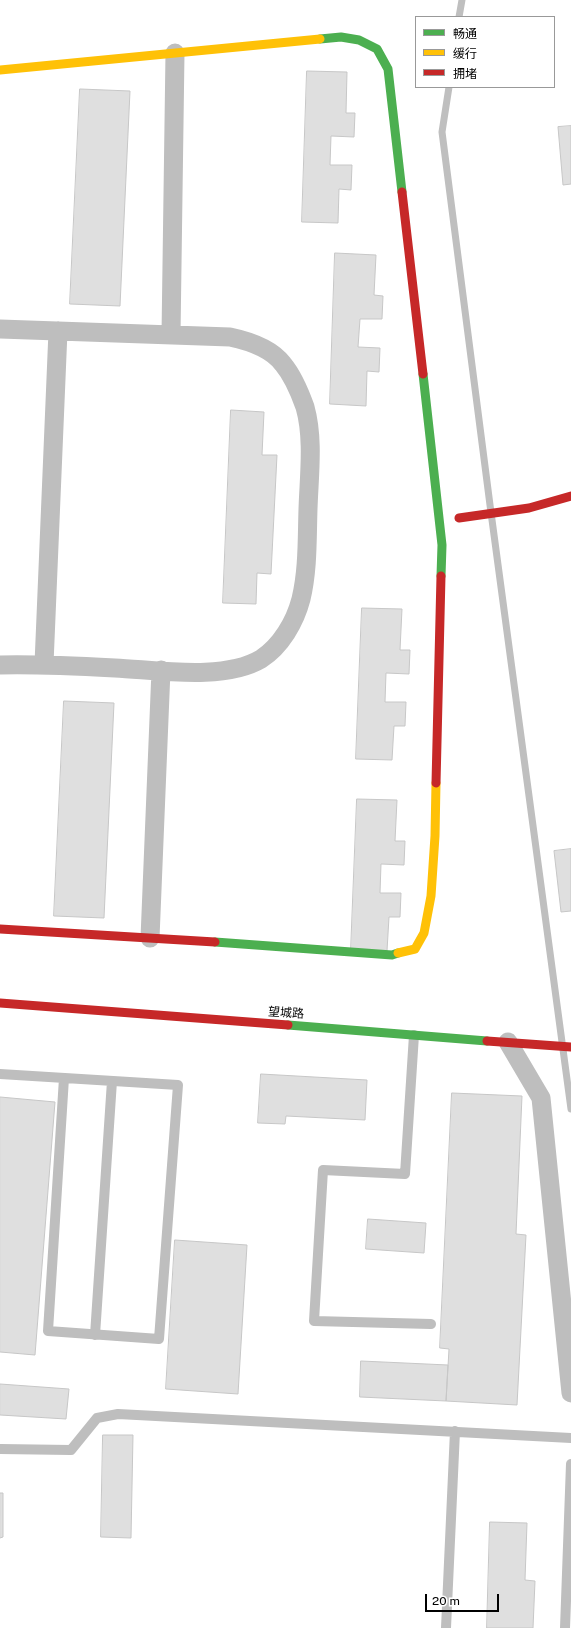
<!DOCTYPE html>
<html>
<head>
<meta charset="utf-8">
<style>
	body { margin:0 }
	#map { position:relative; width:571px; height:1628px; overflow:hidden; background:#fff; font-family:"Public Sans","Noto Sans SC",sans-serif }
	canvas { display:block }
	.legend { position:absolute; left:415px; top:16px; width:140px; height:72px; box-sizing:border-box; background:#fff; border:1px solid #999; margin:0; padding:5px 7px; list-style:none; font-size:12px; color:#000 }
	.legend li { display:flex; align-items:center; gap:8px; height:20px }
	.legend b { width:20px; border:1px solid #999 }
	.scale { position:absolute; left:425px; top:1594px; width:74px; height:18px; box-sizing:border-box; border:2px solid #000; border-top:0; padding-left:5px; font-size:12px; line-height:14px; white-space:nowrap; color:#000; -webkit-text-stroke:3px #fff; paint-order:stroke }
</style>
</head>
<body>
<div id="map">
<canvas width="571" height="1628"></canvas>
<ul class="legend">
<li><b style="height:5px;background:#4caf50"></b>畅通</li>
<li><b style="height:5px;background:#ffc107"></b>缓行</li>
<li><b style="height:5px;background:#c62828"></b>拥堵</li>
</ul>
<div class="scale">20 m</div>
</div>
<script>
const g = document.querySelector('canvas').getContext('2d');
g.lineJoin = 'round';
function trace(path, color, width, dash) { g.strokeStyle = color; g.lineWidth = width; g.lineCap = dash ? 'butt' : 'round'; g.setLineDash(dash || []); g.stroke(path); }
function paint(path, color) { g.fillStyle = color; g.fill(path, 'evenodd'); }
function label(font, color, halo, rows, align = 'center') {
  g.font = font + ' "Public Sans","Noto Sans SC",sans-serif'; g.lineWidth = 4; g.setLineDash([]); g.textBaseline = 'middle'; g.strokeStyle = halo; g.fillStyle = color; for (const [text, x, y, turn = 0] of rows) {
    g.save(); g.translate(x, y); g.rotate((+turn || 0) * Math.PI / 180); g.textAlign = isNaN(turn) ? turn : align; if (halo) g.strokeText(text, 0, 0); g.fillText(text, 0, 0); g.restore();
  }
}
trace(new Path2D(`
	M459,17L462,0
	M449,87L442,132L490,505L571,1109`), '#bfbfbf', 7);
const building = new Path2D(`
	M307,71L347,72L346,113H355L354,137L331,136L330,165H352L351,190L339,189L338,223L302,222Z
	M80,89L130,91L120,306L70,304Z
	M571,126V184L563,185L558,127Z
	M335,253L376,255L374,295L383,296L382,319H360L358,347L380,348L379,372L367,371L366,406L330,404Z
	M231,410L264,412L262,455H277L271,574L257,573L256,604L223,603Z
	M362,608L402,609L400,650H410L409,674L386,673L385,702H406L405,726H394L392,760L356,759Z
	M64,701L114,703L104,918L54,916Z
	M357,799L397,800L395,841H405L404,865L381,864L380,893H401L400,917H389L387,951L351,950Z
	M571,849V911L561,912L554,851Z
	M261,1074L367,1080L365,1120L286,1116L285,1124L258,1123Z
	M452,1093L522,1096L516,1234L526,1235L517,1405L446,1401L449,1349L440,1348Z
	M0,1097L55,1102L35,1355L0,1352Z
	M368,1219L426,1223L424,1253L366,1249Z
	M175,1240L247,1245L238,1394L166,1389Z
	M361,1361L448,1365L446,1401L360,1397Z
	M0,1384L69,1389L66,1419L0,1415Z
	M103,1435H133L131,1538L101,1537Z
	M0,1493H3V1537L0,1538Z
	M490,1522L527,1523L525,1580L535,1581L533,1628H487Z`);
paint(building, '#dfdfdf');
trace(building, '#c7c7c7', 1);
trace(new Path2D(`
	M414,1035L405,1174L323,1170L314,1321L431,1324
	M0,1074L178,1085L159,1339L48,1331L64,1078
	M95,1335L112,1081
	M0,1449L71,1450L97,1418L118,1414L571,1438
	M446,1628L455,1431
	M565,1628L571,1464`), '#bebebe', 10);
trace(new Path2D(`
	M0,329L230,337C249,341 271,348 283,364C293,376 300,393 305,407C314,439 309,476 308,509C307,539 308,570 301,599C295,622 281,646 261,659C224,681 158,670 115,668C77,666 39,664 0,665
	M171,335L175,53
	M44,664L58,331
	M150,938L161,670
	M508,1042L541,1098L571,1393`), '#bebebe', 19);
trace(new Path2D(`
	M320,39L341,37L359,40L377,49L388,69L402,192
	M423,374L442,545L441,576
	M215,942L392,955L398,953
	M288,1025L487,1041`), '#4caf50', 9);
trace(new Path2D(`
	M0,70L320,39
	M398,953L415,949L424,933L431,896L435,836L436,783`), '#ffc107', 9);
trace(new Path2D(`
	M402,192L423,374
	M459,518L529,508L571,496
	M436,783L441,576
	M0,929L215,942
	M0,1003L288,1025
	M487,1041L571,1047`), '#c62828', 9);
label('12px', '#000', '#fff', [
	["望城路",286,1013,4]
]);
</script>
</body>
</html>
